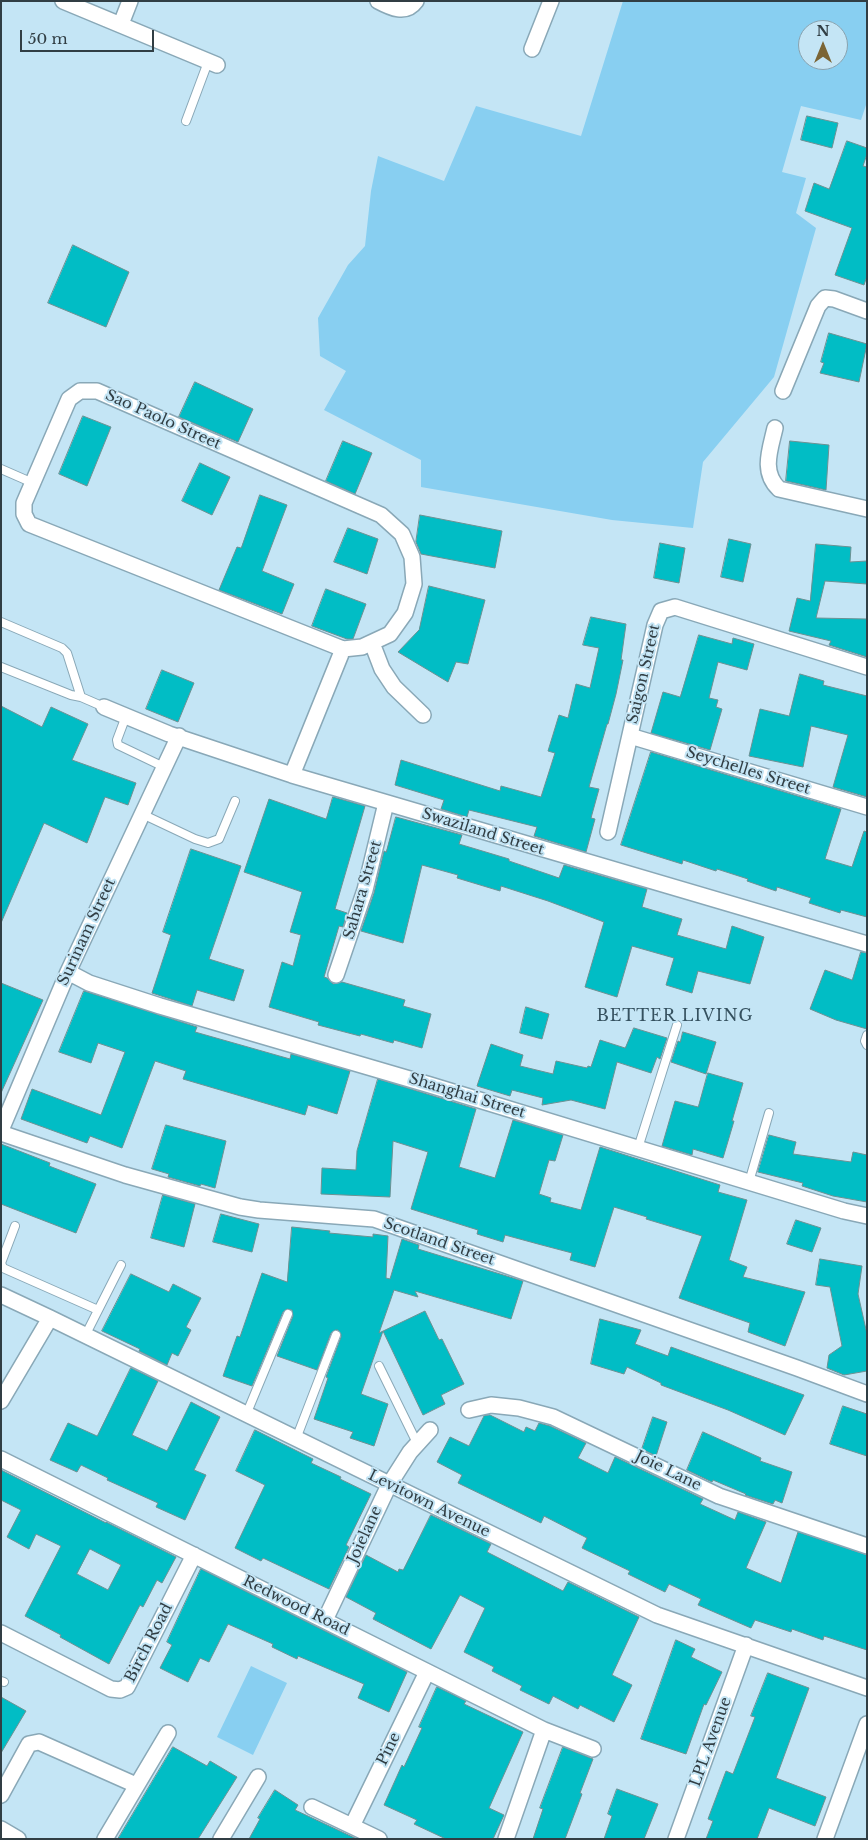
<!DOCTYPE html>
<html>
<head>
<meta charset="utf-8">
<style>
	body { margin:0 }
	#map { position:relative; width:868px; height:1840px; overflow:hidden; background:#c4e5f5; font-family:"Libre Baskerville",serif }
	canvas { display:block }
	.frame { position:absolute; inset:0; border:2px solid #313e44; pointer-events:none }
	.north { position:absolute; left:798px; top:20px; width:50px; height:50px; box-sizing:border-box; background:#c4e5f5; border:1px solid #89a2ae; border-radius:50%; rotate:0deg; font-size:14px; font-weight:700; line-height:20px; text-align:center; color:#313e44 }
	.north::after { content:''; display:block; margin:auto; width:18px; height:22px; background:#7b6535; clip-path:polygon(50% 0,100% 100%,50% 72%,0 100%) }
	.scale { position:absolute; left:20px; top:30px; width:134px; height:22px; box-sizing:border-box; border:2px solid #313e44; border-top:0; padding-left:6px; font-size:15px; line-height:18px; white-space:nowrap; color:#313e44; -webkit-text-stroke:4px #c4e5f5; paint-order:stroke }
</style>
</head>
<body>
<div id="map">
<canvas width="868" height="1840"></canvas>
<div class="frame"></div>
<div class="north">N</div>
<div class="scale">50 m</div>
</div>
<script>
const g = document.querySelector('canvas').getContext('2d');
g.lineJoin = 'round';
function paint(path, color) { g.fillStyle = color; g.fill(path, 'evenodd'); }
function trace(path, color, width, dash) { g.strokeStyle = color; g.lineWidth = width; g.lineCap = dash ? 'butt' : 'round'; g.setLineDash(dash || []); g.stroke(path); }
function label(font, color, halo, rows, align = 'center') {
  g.font = font + ' "Libre Baskerville",serif'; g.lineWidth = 4; g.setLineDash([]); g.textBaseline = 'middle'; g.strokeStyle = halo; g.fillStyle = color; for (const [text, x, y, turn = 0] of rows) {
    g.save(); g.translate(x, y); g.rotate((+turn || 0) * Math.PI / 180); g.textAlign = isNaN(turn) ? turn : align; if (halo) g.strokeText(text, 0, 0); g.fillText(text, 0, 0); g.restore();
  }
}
paint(new Path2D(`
	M623,1H867V102L861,120L801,106L782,172L806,178L796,213L816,228L774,377L703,462L693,528L612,520L421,487V460L324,410L346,371L320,356L318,318L348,265L365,246L371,191L378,156L444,181L476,106L581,136ZM808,30H838V60H808Z
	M251,1666L287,1683L253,1755L217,1737Z`), '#88cff1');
const building = new Path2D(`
	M807,116L838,123L832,148L801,140Z
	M847,141L867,148V154L863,166L867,167V276L864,285L835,275L852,228L805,211L814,183L829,189Z
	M73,245L129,272L106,327L48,303Z
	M829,333L867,344L859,382L820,373L824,363L821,362Z
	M195,382L253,409L238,442L179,417Z
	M83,416L111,427L87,486L59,474Z
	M343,441L372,453L355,494L326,481Z
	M790,441L829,445L826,490L786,481Z
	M200,463L230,477L212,515L182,501Z
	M260,495L287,505L262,571L294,584L282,614L219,590L237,547L241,548Z
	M420,515L502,531L495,568L421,554L416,542Z
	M348,528L378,539L367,574L334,562Z
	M729,539L751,544L743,582L721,577Z
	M660,543L685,548L679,583L654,578Z
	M816,544L851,547L850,562L867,561V584L825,581L816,618L867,619V657L829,645L831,641L789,631L797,598L810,601Z
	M429,586L485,600L468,664L456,662L448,682L398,652L419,630Z
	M326,589L366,604L353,639H347L312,626Z
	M591,617L626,624L621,660H623L616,694L608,724H607L589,787L599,789L591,818L595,819L586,852L534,836L537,827L469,810L467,817L441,809L444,800L395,785L401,760L500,791L501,786L541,797L555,753L548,751L559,715L568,718L576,684L590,688L599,648L583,645Z
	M699,635L732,644L733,638L754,644L747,670L718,662L709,698L718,700L716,707L722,709L710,750L651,733L663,692L680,697Z
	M162,670L194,683L178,722L146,709Z
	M800,674L824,681L823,685L867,696V797L833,787L848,735L811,726L803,767L749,756L760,709L789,716Z
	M1,706L42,727L51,707L88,724L72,760L136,783L128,805L105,797L87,843L44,823L1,923Z
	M651,752L841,809L825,859L852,867L864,831L867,832V917L841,910L840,913L809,903L811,898L777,887L776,891L747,881L748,879L717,869L716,871L683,860L682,864L621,845Z
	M333,797L365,806L335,909L347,913L343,927L339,926L324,977L327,978L333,984L342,982L405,1000L403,1006L431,1014L422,1048L394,1040L393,1043L361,1034L360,1036L318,1025L319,1022L269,1007L282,962L293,966L301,935L290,932L302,892L244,872L269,799L326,819Z
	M396,817L462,835L459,844L509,859V861L559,878L564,865L647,889L642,907L682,919L677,935L726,949L732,926L764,937L750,984L698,971L692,993L666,985L674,958L632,946L617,997L585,987L604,922L548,901L501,886L500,891L457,878L458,875L422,865L403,943L361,931L374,893L384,851L386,852Z
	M191,849L241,866L209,959L244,970L234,1001L197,990L192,1006L152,993L171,935L163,932Z
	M861,952L867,953V1029L836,1020L810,1009L825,970L852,980Z
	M1,983L43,1000L1,1093Z
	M84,991L197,1027L195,1032L290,1059L291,1054L350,1071L337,1114L308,1105L305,1115L183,1079L186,1071L155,1061L122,1148L90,1136L87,1143L21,1119L32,1089L101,1115L125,1052L98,1043L91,1063L59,1052Z
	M526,1007L549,1014L542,1039L520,1033Z
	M634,1028L667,1038L660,1059L657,1057L651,1073L617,1062L605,1109L571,1100L542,1105L543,1098L512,1090L510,1096L477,1086L491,1044L523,1055L520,1066L553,1074L556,1061L587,1068L588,1066L591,1067L600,1040L625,1048Z
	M683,1032L716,1042L706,1074L671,1062L678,1041L680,1042Z
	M708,1073L743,1083L732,1121H734L723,1158L693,1149L692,1155L662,1146L675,1101L698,1107Z
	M378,1079L476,1109L459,1167L495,1178L513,1120L563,1135L555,1161L549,1160L539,1194L551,1198L550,1202L581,1210L600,1147L720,1185L718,1192L747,1200L729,1260L747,1267L743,1277L805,1292L785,1346L748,1332L750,1323L679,1298L702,1236L646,1219L647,1217L614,1207L595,1267L570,1260L572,1253L538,1244L505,1235L503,1242L477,1234L478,1230L411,1209L428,1152L393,1141L390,1197L321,1194L322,1168L356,1170L357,1151Z
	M166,1125L226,1141L215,1188L201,1184L200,1186L168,1177L169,1174L152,1169Z
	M769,1135L796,1142L793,1154L851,1162L853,1152L867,1155V1202L833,1196L802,1186L803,1183L758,1172Z
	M1,1144L50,1163L49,1166L96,1184L76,1233L1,1204Z
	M163,1195L195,1204L184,1247L151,1238Z
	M221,1214L259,1224L252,1252L213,1242Z
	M796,1220L821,1228L812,1252L787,1244Z
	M292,1227L330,1231L329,1233L373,1237V1234L388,1236L386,1278L390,1279L402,1239L419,1245L418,1249L523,1281L511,1319L415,1291L418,1297L394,1290L379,1333L425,1311L439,1340L442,1339L464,1384L441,1395L445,1404L423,1415L383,1331L361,1394L388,1404L374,1446L350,1438L353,1432L314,1419L328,1378L326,1377L341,1337V1334L338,1330H335L331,1333L317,1370L277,1356L293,1316L292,1310L287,1309L283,1312L252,1386L223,1376L237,1336L240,1337L262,1273L287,1282Z
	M820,1259L862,1266L858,1294L867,1334V1371L844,1375L827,1368L829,1355L842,1346L830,1287L816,1285Z
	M131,1274L169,1292L173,1284L201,1298L186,1327L191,1330L178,1356L172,1353L167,1365L139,1351L140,1349L102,1331Z
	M600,1319L641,1330L635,1344L668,1356L671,1347L804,1395L785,1435L728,1410L661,1385V1383L627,1367L624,1374L591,1364Z
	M131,1368L158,1381L132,1435L167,1451L191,1402L220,1417L194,1470L206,1475L185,1520L156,1507L158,1503L107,1480L108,1478L81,1465L77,1472L50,1460L68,1423L97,1436Z
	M843,1406L867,1414V1456L830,1444Z
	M490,1415L524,1432L526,1427L535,1431L539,1423L550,1426L586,1443L578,1458L608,1473L615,1457L703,1499L700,1504L735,1520L738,1512L766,1522L746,1568L781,1583L798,1532L867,1555V1650L824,1636L823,1640L792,1629L791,1632L755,1620L751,1628L698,1605L701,1599L669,1584L665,1592L628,1574L630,1571L582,1548L587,1538L544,1516L541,1523L458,1483L462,1475L437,1462L450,1437L469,1446L484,1416Z
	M653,1417L667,1422L656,1456L642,1449Z
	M255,1430L313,1459L311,1463L341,1477L340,1479L371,1494L346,1545L349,1547L329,1589L263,1558L261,1561L235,1548L265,1485L236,1471Z
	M703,1432L761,1458L760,1461L792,1472L782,1503L775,1500L773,1504L745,1495L746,1494L713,1480L712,1482L687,1470Z
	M1,1470L106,1523V1522L176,1557L162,1583L157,1580L143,1607L140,1605L109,1664L60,1637L61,1635L25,1616L61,1546L36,1534L29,1549L7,1537L21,1510L1,1500ZM90,1549L121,1565L108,1590L77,1574Z
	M431,1515L491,1544L487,1552L563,1591L568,1582L639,1617L612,1675L632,1685L614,1722L580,1705L578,1709L553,1696L549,1704L520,1690L522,1686L492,1671L494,1667L464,1652L485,1608L460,1595L431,1649L373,1619L376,1613L346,1597L366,1555L398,1572L399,1569L403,1570Z
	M201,1569L407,1672L389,1712L358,1698L364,1684L298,1656L297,1659L272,1647L273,1644L228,1624L209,1662L200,1658L188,1682L160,1668L172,1645L167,1642Z
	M676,1640L695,1649L691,1657L722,1672L706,1705L704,1704L686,1754L641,1739Z
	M768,1673L809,1688L776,1778L826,1797L815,1826L769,1808L757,1839H706L713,1821L708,1819L726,1771L733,1774L755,1717L751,1716Z
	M437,1687L466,1701L464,1704L523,1732L489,1808L504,1815L493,1839H446L414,1824L417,1820L384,1805L402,1765L404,1767L422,1728L419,1727Z
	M1,1697L26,1711L1,1753Z
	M173,1747L207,1766L210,1761L237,1777L198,1839H118Z
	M563,1747L593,1759L580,1793L582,1794L565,1839H533L543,1809L540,1808Z
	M617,1789L658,1804L644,1839H604L612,1816L608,1814Z
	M275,1790L298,1805L295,1810L357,1839H249L260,1819L258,1818Z`);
paint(building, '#01bdc5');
trace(building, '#6c9193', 1);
const lane = new Path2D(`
	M186,121L208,62
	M1,469L33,483
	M1,622L62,648L67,653L81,697
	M1,667L71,695L81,697L104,707
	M126,716L117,740L118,745L164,767
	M142,814L195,839L208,843L219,839L235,801
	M867,1035L865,1041L867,1045
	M638,1148L677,1025
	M749,1182L769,1113
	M15,1226L1,1263L3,1268L98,1310
	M85,1336L121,1265
	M379,1366L417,1443
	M246,1415L288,1314
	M296,1439L336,1335
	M1,1681L4,1682`);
const street = new Path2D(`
	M63,1L217,65
	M378,1C391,8 406,15 416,1
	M121,24L130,1
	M532,49L551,1
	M80,391H97L381,515L402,534L412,557L414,584L405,613L390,634L362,647L343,649L29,524L24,514V503L69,399Z
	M783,391L818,306L825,298L834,299L867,311
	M775,428C770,450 761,472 779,489L867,509
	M372,643L382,669L394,687L423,715
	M104,707L169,734L292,775L867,944
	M630,736L867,807
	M292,775L343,649
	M608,832L655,625L661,611L675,607L867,667
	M68,972L89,983L160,1006L430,1085L844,1211L867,1216
	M336,975L365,890L386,803
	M1,1130L68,972L179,736
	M1,1133L125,1175L240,1207L259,1210L374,1219L797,1368L867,1394
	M1,1295L50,1318L657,1615L867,1688
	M1,1401L50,1318
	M469,1410L491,1405L519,1408L553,1417L719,1496L867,1546
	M1,1459L544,1730L593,1749
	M325,1620L389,1485L410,1452L430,1430
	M1,1633L111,1689L120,1690L127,1687L194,1555
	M1,1795L29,1744L39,1742L136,1785
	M312,1807L379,1839
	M352,1826L427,1672
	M1,1829L18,1839
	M105,1839L168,1733
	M221,1839L258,1777
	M506,1839L544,1730
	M676,1839L746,1645
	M825,1839L867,1724`);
trace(lane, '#89a8b7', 10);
trace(street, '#89a8b7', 18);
trace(lane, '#fff', 8);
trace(street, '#fff', 15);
label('15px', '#313e44', '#c4e5f5', [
	["Sao Paolo Street",163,420,24],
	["Saigon Street",644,674,-77],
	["Seychelles Street",748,771,17],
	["Swaziland Street",483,832,17],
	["Sahara Street",363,890,-74],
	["Surinam Street",87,932,-65],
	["Shanghai Street",467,1096,17],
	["Scotland Street",439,1242,19],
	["Joie Lane",668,1471,26],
	["Levitown Avenue",429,1504,26],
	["Joielane",365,1535,-65],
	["Redwood Road",296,1606,26],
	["Birch Road",149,1643,-63],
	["LPL Avenue",711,1742,-70],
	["Pine",389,1749,-64]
]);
g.letterSpacing = '1px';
label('16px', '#35515f', '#c4e5f5', [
	["BETTER LIVING",675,1016]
]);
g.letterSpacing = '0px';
</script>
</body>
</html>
